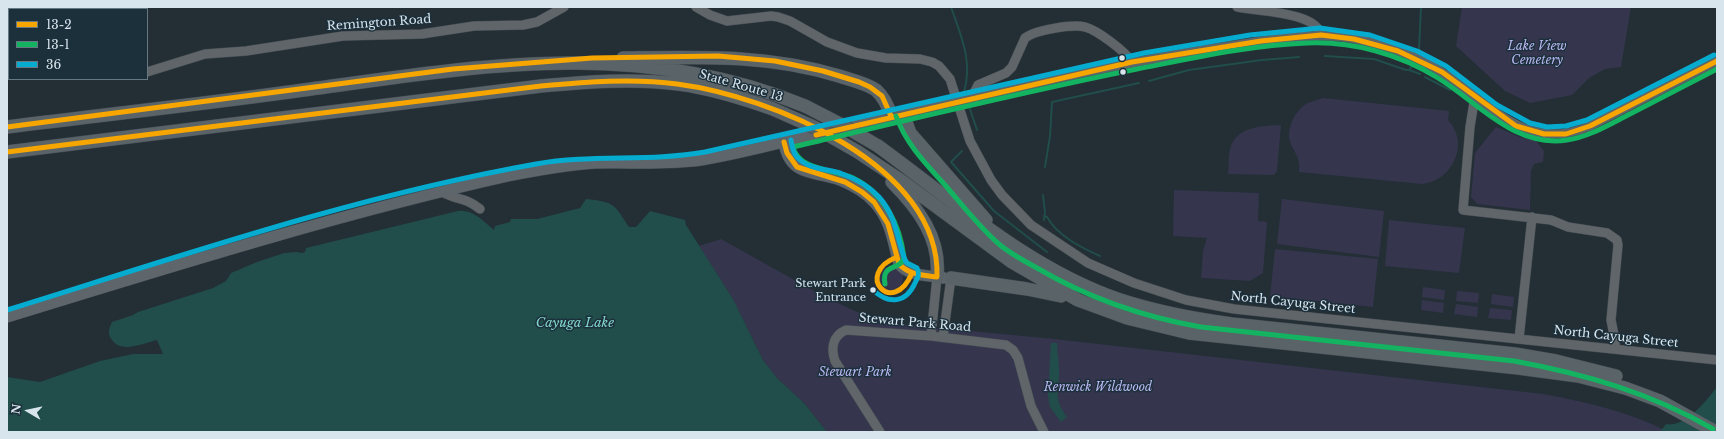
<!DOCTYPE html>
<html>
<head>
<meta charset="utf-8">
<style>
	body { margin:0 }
	#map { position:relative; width:1724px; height:439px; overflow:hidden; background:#232e35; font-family:"Libre Baskerville",serif }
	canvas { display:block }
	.frame { position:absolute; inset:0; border:8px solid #d9e5ed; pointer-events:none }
	.legend { position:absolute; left:8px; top:8px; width:140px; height:72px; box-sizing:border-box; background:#1c303c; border:1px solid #687883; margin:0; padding:5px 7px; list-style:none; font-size:12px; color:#d9e5ed }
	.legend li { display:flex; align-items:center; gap:8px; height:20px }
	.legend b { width:20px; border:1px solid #687883 }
	.north { position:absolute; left:8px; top:391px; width:40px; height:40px; -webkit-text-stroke:3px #1c303c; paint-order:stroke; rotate:279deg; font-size:11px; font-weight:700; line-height:16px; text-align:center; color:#d9e5ed }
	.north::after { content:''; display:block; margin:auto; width:14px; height:18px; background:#d9e5ed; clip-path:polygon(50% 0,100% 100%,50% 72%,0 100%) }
</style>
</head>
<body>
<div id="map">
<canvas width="1724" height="439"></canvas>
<div class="frame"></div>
<ul class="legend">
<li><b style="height:5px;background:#f7a600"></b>13-2</li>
<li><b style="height:5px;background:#13b361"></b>13-1</li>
<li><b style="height:5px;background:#06acd0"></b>36</li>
</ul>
<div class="north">N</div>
</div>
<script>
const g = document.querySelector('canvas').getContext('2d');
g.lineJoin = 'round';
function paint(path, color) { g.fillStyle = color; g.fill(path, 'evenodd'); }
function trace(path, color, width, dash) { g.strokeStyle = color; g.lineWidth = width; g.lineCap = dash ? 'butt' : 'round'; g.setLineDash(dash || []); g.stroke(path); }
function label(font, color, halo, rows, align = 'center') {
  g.font = font + ' "Libre Baskerville",serif'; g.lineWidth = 3; g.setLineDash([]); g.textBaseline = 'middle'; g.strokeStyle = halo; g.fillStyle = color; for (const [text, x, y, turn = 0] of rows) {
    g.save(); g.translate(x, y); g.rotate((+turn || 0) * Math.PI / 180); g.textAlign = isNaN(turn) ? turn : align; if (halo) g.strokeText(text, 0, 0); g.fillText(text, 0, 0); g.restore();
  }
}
paint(new Path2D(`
	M1462,7H1631L1621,67L1605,69L1589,78L1572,95L1530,103L1505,91L1456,46Z
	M1323,98L1449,111L1448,120C1470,143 1453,181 1422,184L1299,172C1301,154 1291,151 1289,137C1288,125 1297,108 1308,103C1312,101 1318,100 1323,98Z
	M1281,125L1277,171L1274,175L1228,174C1229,165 1228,154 1231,146C1238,126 1263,126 1281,125Z
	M1496,127L1520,137L1536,141L1544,151L1543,162L1534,164L1531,171L1530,210L1477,204L1471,197L1475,153Z
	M1174,190L1259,193L1258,221L1267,222L1263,273L1250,281L1201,278L1203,251L1207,238L1173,236Z
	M1282,199L1384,211L1379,257L1277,244Z
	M1389,220L1465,228L1459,273L1385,266Z
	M721,239L823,296L857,312L908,325L1054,339L1543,394C1586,402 1630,412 1669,432H827L805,404L777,378L763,360L733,299L699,246Z
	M1275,249L1378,259L1373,307L1270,296Z
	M879 278a12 12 0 1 1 24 0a12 12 0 1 1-24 0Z
	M1423,287L1445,290L1444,300L1422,297Z
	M1457,291L1479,293L1478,303L1456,301Z
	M1492,294L1514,297L1513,307L1491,304Z
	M1422,300L1444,303L1443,313L1421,310Z
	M1456,304L1478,307L1477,317L1454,314Z
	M1490,308L1512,310L1511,320L1488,318Z`), '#35364e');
paint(new Path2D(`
	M586,199C615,202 614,204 629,227H636L650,211L685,220L686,225L733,299L763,360L777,378L805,404L827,432H7V377L40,382L100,361L133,354H163L157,340C144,343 121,354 112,340C107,334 109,328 112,322L133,315L138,312L213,288L226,281L231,273L257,262L284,253L297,252L302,253L305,252L306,248L458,211C473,209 483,221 494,230L495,226L510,222L511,219H537L580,208Z
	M1051,343H1057C1057,354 1060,365 1059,375C1058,395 1054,399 1067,417L1061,422L1050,407L1048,396Z
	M1717,387V424L1708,432H1660L1666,424C1685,428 1706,401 1717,387Z`), '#214d4a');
trace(new Path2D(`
	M951,7C961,36 973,61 964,92
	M1419,50L1421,7
	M1325,56L1374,59L1406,70H1409L1414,64
	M1409,70L1420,74
	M1425,77L1450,90
	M1149,81L1189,70L1262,60L1299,57
	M970,109L977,130
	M962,151L951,162L994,211L1047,252
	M1045,167L1050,136L1052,102L1139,83
	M1043,195L1045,212L1044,220
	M1044,216L1047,217C1058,236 1080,247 1100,256`), '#214d4a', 2);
const minor = new Path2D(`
	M696,7L710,15L727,21L771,16L778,17L790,21L827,42L857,53L886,58L920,59L932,62L939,66L950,79L970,141L991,180L1002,195L1031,225L1088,263L1134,283L1186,300L1234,309L1717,360
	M1237,7C1257,12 1316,11 1321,35
	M7,70L9,71
	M147,72L205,54L246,51L343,36L422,34L474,26L523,25L537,22L564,7
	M1475,96L1470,127L1463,210L1551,220L1568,227L1607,233L1617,240L1618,245L1611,320L1615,340V349
	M975,98L974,93L978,85L1006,73L1012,67L1025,38C1035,30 1072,24 1085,27C1097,30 1125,51 1132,62
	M903,114C1011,89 1119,62 1230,46C1271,40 1314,31 1356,39C1386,45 1417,56 1443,73C1491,104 1526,154 1590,126L1717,61
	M442,192C457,201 464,196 480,209
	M931,336L937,277
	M943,337L951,278
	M1519,339L1532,217
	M880,432L835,361C831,349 832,336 846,330L931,336L1006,345L1013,350L1018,358L1031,406L1044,432`);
const major = new Path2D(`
	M784,142C789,177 815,171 840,180C852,185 865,192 874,202C891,220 893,242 899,264C909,277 929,275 944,278
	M7,317C173,266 339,214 508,176C537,170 566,165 595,163C630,162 666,165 701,160C768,149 832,127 898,115`);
const highway = new Path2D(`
	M623,58C698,57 767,54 839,76C851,80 866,83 876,90C884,97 888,106 891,116
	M903,114L910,133L986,220
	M7,127C101,115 195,105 289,92C467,68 633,35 805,106
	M878,146C955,202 1029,269 1120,300C1157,312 1194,319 1232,324L1515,354L1556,361L1616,376
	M7,152L541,86C586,82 632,78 678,84C711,88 742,98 773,109
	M858,152L903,182L1012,262L1078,300L1127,318L1189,333L1518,368L1578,376L1625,388L1660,401L1716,432
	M892,182C918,208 941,238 937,277
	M951,278L1027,289L1061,296`);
trace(minor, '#424a51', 10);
trace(major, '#424a51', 12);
trace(highway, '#424a51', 14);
trace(minor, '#5f6568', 9);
trace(major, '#5e666b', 11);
trace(highway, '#5a6468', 13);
const highwayBridge = new Path2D(`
	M805,106L842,125L878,146
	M773,109L816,128L858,152`);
trace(highwayBridge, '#424a51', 14, []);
trace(highwayBridge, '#5a6468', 13);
trace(new Path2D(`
	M7,127L453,69L592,58L718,56L775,61L823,71L859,82L870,87L882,96L891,116
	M816,135L1132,62L1261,41L1321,35L1354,39L1398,51L1442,72L1516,126L1544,134H1566L1590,126L1717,61
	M7,152L541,86C586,82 632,78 677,84C770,96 941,165 937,277C923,275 909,275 899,264L888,224L874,202L862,192L845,182L797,167L787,153L784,142
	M897,257C853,274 893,318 912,273`), '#f7a600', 5);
trace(new Path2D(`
	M896,116C906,144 926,164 945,185C963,206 980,228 1000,245C1011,254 1024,261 1037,268C1088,298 1143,317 1201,327L1514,361C1585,374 1651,393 1713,429
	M885,284C881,263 900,271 904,258C900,224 884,193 853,178C835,169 799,171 793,147C907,120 1022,92 1137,69C1193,58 1251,45 1307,43C1352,41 1400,54 1438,78C1479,103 1514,148 1567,140C1589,137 1610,124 1630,114C1659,99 1688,84 1717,69`), '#13b361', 5);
trace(new Path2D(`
	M791,140C792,146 793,153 797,157C807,169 827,169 840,173C854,178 869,186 879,197C896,216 897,238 905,260L907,263L917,268C920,274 918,277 915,283C906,303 889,305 873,290
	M7,310C181,256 356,196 536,164C592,154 649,162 705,152L1144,53L1250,35L1320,28L1370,35L1417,51L1446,66L1497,105L1530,123L1547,127L1566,126L1587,120L1714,55`), '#06acd0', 5);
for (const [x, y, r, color] of [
	[1122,58,3.5,"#d9e5ed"],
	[1123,72,3.5,"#d9e5ed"],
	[873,290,3.5,"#d9e5ed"]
]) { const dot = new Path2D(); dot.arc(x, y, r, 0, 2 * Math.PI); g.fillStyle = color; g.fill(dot); trace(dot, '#1c303c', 1.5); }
label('11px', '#d9e5ed', '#1c303c', [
	["Stewart Park",866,284],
	["Entrance",866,298]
], 'right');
label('12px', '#d9e5ed', '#1c303c', [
	["Remington Road",379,23,-4],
	["State Route 13",741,86,16],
	["North Cayuga Street",1293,303,6],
	["Stewart Park Road",915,323,5],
	["North Cayuga Street",1616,337,6]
]);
label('italic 12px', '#bab7f1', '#1c303c', [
	["Lake View",1537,47],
	["Cemetery",1537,61],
	["Stewart Park",855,373],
	["Renwick Wildwood",1098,388]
]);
label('italic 13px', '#82d5cc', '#1c303c', [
	["Cayuga Lake",575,323]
]);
</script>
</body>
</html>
